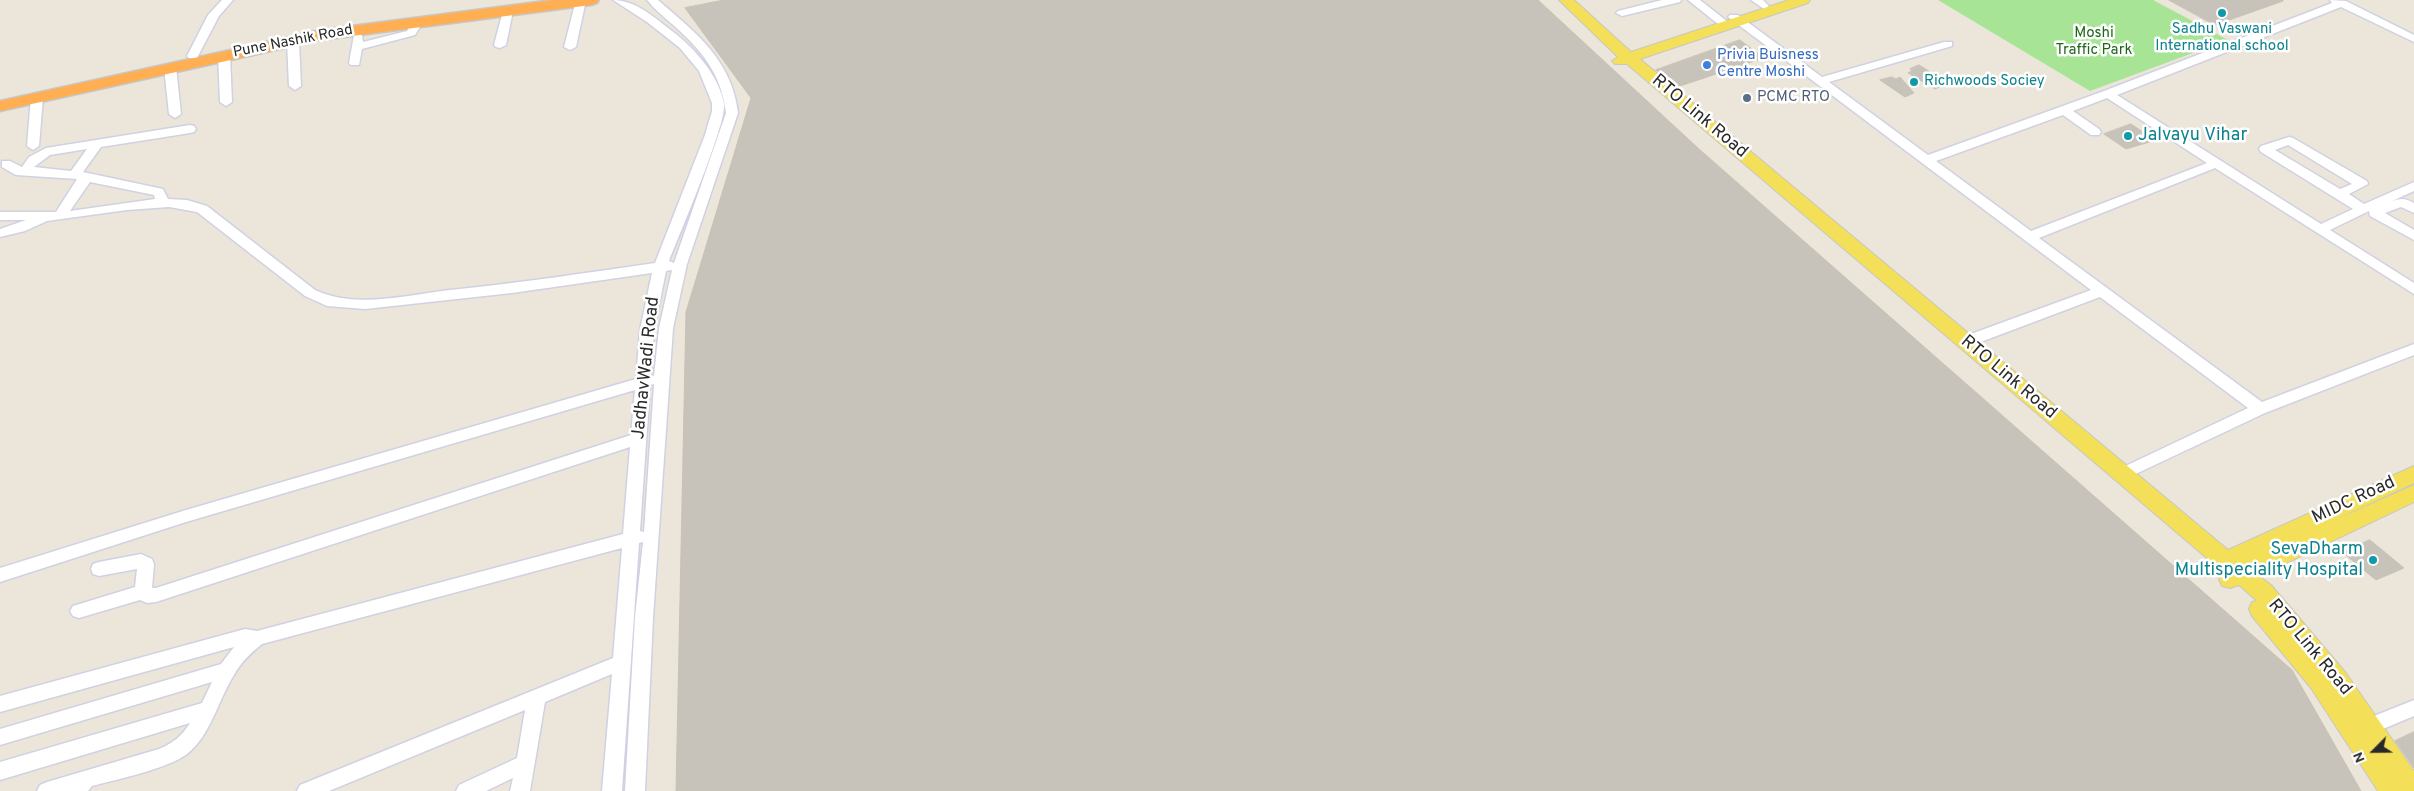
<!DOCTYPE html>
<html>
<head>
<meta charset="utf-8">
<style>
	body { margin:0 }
	#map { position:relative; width:2414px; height:791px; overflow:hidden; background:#ece6da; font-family:Overpass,sans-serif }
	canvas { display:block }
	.north { position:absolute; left:2349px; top:726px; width:50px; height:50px; -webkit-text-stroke:4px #fff; paint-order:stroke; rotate:247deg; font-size:14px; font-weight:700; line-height:20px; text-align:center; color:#292929 }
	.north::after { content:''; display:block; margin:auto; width:18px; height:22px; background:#292929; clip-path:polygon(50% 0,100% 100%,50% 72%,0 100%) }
</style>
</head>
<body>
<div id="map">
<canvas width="2414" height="791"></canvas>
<div class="north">N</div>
</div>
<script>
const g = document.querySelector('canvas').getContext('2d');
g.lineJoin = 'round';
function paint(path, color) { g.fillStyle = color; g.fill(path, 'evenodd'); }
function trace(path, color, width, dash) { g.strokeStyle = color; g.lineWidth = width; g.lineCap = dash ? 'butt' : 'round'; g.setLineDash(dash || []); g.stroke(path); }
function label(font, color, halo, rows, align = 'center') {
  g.font = font + ' Overpass,sans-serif'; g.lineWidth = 5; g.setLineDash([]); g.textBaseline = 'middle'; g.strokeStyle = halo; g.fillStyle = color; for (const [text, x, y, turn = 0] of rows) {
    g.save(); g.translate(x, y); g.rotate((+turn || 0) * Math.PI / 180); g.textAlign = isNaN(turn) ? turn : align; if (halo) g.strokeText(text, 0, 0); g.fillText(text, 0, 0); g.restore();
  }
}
paint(new Path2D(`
	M1938,0H2153L2228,40L2090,91Z`), '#a7e495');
const building = new Path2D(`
	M724,0H1538L1699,149L2292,670L2361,791H676L686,312L751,98L685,8Z
	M2169,0H2283V1L2215,25Z
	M1740,40L1764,58L1677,87L1656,70Z
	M1919,65L1948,83L1935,89L1908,73L1912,71L1910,69Z
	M1892,77L1896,79L1900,77L1914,93L1905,97L1880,80Z
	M2131,124L2152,138L2149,139L2153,141L2126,149L2104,134Z
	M2370,540L2404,568L2376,580L2342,552Z
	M2414,732V768L2395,741Z`);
paint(building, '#c7c3ba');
trace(building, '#c7c2b4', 1);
const minor = new Path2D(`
	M222,0H233L219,16L197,58H189L187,56L208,15Z
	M576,0H586L576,47L570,50L564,47Z
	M613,0C635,0 654,17 672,31C694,48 719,75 724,104C727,123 679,236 669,261L674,263L726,113C721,72 701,50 672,24C663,16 654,9 647,0H658C696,33 732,60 738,113L687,264L673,328L653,617L645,791H625L635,617L643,542L639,543L622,791H602L612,674L545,702L530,791H510L513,778L486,791H456L459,785L517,758L525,710L329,791H297L300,785L613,658L622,548L262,644C251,653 241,662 234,675C218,700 211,735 187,754C167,769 118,779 92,786L88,791H37L40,785L47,782L159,749C173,743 182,736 190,723L0,780V762L202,703L212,682L0,745V729L221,664L234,647L0,712V696L245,629L257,631L623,534L630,447L156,602L147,603L140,600L79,618L73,616L70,611L73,606L135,587L137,569L99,576L93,574L91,569L93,564L99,562L141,554L152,559L154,564L152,588H156L631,435L635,390L186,522L0,582V568L186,510L636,379L640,330L652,273L512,293L365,309L327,306L305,296L197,212L169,207L127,210L47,221L25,231L0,237V229L26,220H0V212H56L77,179L16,175L2,167V161H10L22,167L29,157L46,148L190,125L194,126L196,129L194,132L190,133L101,147L83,172L163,189L168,199L187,200L207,206L315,290C355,309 407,295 450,290C519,283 586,273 655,263L705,135L712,111V103L699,71L680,48L647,22ZM87,149L71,171L34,167L50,155ZM90,182L154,195L155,199L70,211ZM672,270L659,328L654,376L651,375L654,330L666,271ZM654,384L644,532L640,531L650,385Z
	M1662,0H1681L1680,2L1622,16L1616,13L1618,11Z
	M1688,0H1700L1733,26L1731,28H1723Z
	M1751,0H1763L1769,6L1764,9Z
	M2330,0L2346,1L2414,35V42L2341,7L2117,95L2321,224L2353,209L2261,152L2259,149L2261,146L2289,137L2293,138L2367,181L2368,184L2349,194L2364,204L2414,182V191L2390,202C2400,198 2405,198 2414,203V213L2401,207L2385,213L2414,230V240L2370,216L2369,211L2330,230L2414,283V294L2215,168L2039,238L2262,402L2414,344V355L2265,413L2123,480L2117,478L2115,474L2117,470L2248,408L2100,297L1970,346H1960L1958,342L1960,338L2091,290L1728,17L1730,15H1738L1822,77L1944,42H1952V46L1829,82L1928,155L2104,91L2332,3ZM2107,98L2207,163L2031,231L1936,161L2063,115L2091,135H2099L2101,132L2099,129L2073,111ZM2288,145L2352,184L2340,189L2275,150Z
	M508,8L513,11L506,45L500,48L496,47L494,45L503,11Z
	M417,19L423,22L415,35L362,49L359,65H351L349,63L354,35H362L363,42L407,31L413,20Z
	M293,38L299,41L301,86L295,90L289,86L287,41Z
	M224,52L230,55L232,102L226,106L220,102L218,55Z
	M170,64L176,67L181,114L175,118L169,114L164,67Z
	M37,93L43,97L39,146L33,150L27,146L31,97Z
	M2414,700V716L2371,734L2364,732L2362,726L2364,720Z`);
const major = new Path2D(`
	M1559,0H1574L1631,52L1789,0H1810L1808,3L1640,59L2228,550L2414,466V483L2326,524L2414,485V502L2259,576L2271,585L2345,672L2414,771V791H2378L2311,688L2252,616L2249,609L2252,602L2257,601L2255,599L2239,585L2230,588L2222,586L2219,579L2222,573L2215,575L2207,572L2204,566L2208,559L1627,64H1615L1612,61L1618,57Z`);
const highway = new Path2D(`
	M553,0H599L597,3L591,5L321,40L0,111V101L321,30Z`);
trace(minor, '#d0d1e2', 3);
trace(major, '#c7c7c7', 2);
trace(highway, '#c7c7c7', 3);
paint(minor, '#fff');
paint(major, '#f3e058');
paint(highway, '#ffaf52');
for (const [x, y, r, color] of [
	[2222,13,5,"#0f9aa8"],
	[1707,65,5,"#3f7fe0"],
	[1914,82,5,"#0f9aa8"],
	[1747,98,5,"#5c6f8a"],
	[2128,136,5,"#0f9aa8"],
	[2373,560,5,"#0f9aa8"]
]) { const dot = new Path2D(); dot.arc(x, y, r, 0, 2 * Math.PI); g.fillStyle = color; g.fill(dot); trace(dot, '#fff', 2); }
label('15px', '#0d838f', '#fff', [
	["Sadhu Vaswani",2222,30],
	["International school",2222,47],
	["Richwoods Sociey",1924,82,"left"]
]);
label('15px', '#206718', '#fff', [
	["Moshi",2094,34],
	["Traffic Park",2094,51]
]);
label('15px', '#292929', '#fff', [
	["Pune Nashik Road",293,42,-11]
]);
label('15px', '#366cbe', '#fff', [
	["Privia Buisness",1717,56],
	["Centre Moshi",1717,73]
], 'left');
label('15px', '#4e5e75', '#fff', [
	["PCMC RTO",1757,98]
], 'left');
label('18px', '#292929', '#fff', [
	["RTO Link Road",1699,117,40],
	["JadhavWadi Road",647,368,-84],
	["RTO Link Road",2008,378,40],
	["MIDC Road",2354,501,-25],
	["RTO Link Road",2309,648,50]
]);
label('18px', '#0d838f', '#fff', [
	["Jalvayu Vihar",2138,136],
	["SevaDharm",2363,550,"right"],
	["Multispeciality Hospital",2363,571,"right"]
], 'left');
</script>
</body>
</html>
